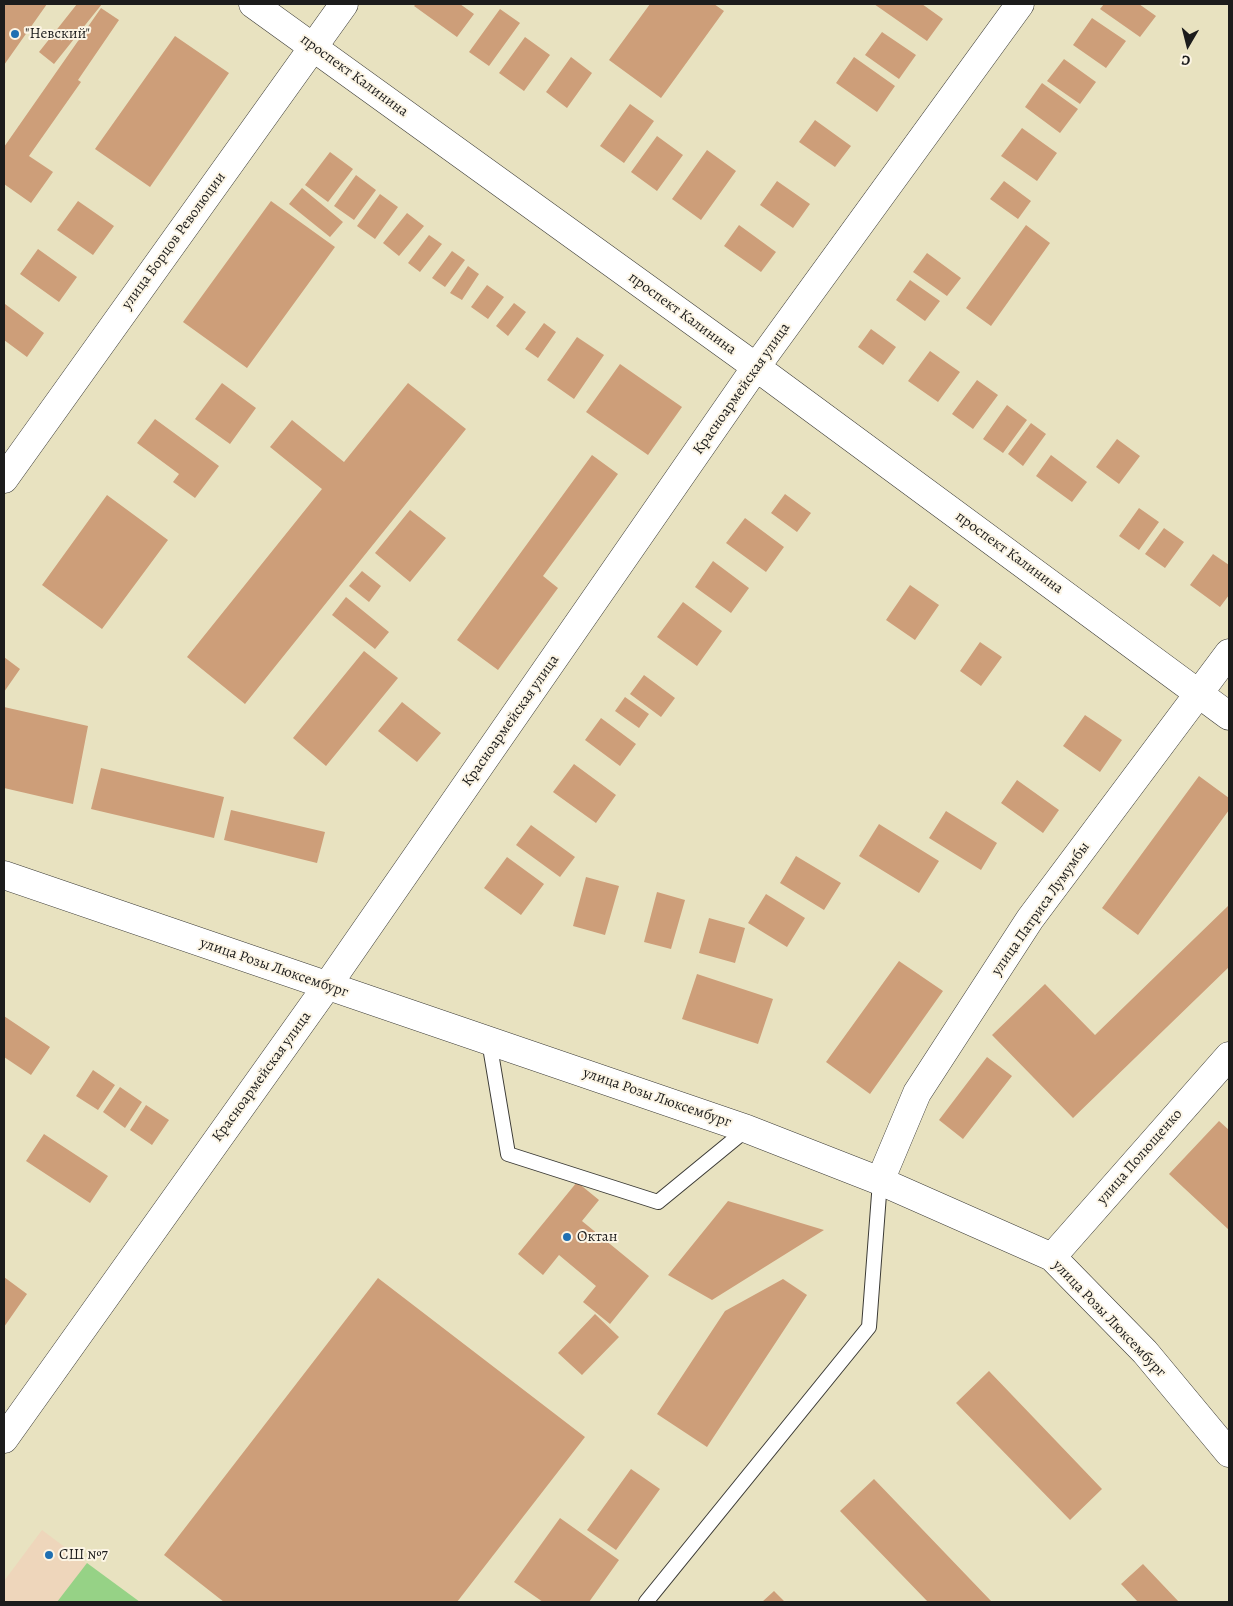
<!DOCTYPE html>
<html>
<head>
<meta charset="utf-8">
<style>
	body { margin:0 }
	#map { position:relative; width:1233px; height:1606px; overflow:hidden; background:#e8e2c0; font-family:Alegreya,serif }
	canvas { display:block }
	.frame { position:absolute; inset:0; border:5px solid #1c1c1c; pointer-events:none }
	.north { position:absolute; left:1163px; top:20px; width:50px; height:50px; -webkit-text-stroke:4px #fcf5e5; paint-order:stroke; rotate:188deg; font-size:14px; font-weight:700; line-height:20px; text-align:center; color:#1c1c1c }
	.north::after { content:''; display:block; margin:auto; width:18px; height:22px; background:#1c1c1c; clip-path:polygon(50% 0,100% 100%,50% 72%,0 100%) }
</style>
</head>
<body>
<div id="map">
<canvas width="1233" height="1606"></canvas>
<div class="frame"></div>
<div class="north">С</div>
</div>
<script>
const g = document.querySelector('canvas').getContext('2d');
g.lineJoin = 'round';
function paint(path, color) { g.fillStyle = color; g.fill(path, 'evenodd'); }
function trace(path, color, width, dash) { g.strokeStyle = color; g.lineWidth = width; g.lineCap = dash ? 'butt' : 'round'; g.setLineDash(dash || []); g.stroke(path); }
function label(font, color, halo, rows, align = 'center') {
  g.font = font + ' Alegreya,serif'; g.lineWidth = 4; g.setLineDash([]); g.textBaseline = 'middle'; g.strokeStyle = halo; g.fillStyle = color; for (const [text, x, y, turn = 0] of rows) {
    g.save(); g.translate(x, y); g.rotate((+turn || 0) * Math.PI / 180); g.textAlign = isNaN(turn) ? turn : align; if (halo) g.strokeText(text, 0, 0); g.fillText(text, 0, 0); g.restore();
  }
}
paint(new Path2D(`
	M42,1530L138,1602H4V1581Z`), '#eed6bb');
paint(new Path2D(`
	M87,1563L140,1602H57Z`), '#96d286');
paint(new Path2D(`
	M4,4H47L4,65Z
	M77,4H102L54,64L39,52Z
	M416,4H460L474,14L457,37L414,6Z
	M650,4H714L724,11L661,98L609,60Z
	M874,4H922L943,19L927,41Z
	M1104,4H1139L1156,16L1140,37L1100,9Z
	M101,8L119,20L78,80L81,82L29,156L53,172L31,203L4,184V147Z
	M500,9L520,23L489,66L469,52Z
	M1092,18L1126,41L1106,68L1073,45Z
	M882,32L916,55L899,79L865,55Z
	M175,36L229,73L150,187L95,149Z
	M525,37L550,55L524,91L499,73Z
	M571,57L592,73L567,108L546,92Z
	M854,57L895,86L877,112L836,83Z
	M1064,59L1096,82L1080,104L1047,81Z
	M1042,83L1078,109L1060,133L1025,107Z
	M630,104L654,121L624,163L600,146Z
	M815,120L851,146L835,167L799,142Z
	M1022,128L1057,153L1037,181L1001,156Z
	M657,136L683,155L657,191L631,172Z
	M707,150L736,171L701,220L672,199Z
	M330,152L353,169L328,202L305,185Z
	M356,175L376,190L354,220L334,206Z
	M777,181L810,204L793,228L760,205Z
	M1004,181L1031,201L1018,219L990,199Z
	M302,188L343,222L330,237L289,204Z
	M380,194L398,207L375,239L357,226Z
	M78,201L114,226L93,255L57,230Z
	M271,201L335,247L247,368L183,322Z
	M407,213L424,226L399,256L383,243Z
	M739,225L776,252L761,272L724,246Z
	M1026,225L1050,243L991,326L966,308Z
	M429,235L442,244L420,272L408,263Z
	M38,249L77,277L59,302L20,274Z
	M452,251L465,260L445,287L432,278Z
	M927,253L961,278L947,296L913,272Z
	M468,266L479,274L462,300L450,293Z
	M910,280L940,301L925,321L896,300Z
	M487,285L504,297L488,319L471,307Z
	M514,303L526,312L508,336L496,326Z
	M5,304L44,333L27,357L4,340Z
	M544,323L556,332L538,358L525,349Z
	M871,329L896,347L883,365L858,347Z
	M577,337L604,355L574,399L547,380Z
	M930,351L960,372L938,402L908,381Z
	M620,364L682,407L648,455L586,412Z
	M977,380L998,395L973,429L952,414Z
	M222,383L256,408L230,444L195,419Z
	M408,383L466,429L245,704L187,657L322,489L270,447L292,420L344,462Z
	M1007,405L1027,420L1003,453L983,439Z
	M155,419L219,466L195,498L173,482L179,474L137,443Z
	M1031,423L1046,434L1023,466L1008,454Z
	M1117,439L1140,456L1119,484L1096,467Z
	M592,455L618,474L543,576L558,588L498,670L457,640Z
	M1051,455L1087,482L1072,502L1036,476Z
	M785,494L811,513L797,532L771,513Z
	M107,495L168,540L102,629L42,585Z
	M1139,508L1159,522L1139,550L1119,536Z
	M410,510L446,538L410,582L375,553Z
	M745,518L784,547L766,572L726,543Z
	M1164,528L1184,542L1165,568L1145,554Z
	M1213,554L1229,565V595L1220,607L1190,585Z
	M713,561L749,588L731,613L695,587Z
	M362,571L381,586L369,602L349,586Z
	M910,585L939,605L915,640L886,620Z
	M346,597L389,632L375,649L332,615Z
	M683,602L722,631L697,666L657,637Z
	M980,642L1002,657L981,686L960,671Z
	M364,651L398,678L326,766L293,738Z
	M4,657L20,669L4,692Z
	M644,675L675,698L661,717L630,694Z
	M625,697L649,714L639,728L615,711Z
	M402,702L441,733L417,762L378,731Z
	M4,707L88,726L73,804L4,788Z
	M1085,715L1122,740L1100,772L1063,746Z
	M601,718L636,744L620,766L585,740Z
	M574,764L616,795L596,823L553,792Z
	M101,768L224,797L214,838L91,809Z
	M1199,776L1229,798V810L1138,935L1102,908Z
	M1017,780L1059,810L1043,833L1001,803Z
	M231,810L325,832L317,863L224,840Z
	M946,811L997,843L981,870L929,838Z
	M879,824L939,861L919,893L859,856Z
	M531,825L575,857L560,877L516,845Z
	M796,856L841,883L824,910L780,883Z
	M507,857L544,884L521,915L484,888Z
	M586,877L619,886L605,935L573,926Z
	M657,892L685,900L671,949L644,942Z
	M766,894L805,918L787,947L748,923Z
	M1229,905V967L1073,1118L992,1035L1045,984L1095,1035Z
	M709,918L745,928L735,963L699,953Z
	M899,961L943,991L870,1094L826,1062Z
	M697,974L773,999L758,1044L682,1019Z
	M4,1016L50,1047L31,1075L4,1057Z
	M987,1057L1012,1076L963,1139L939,1120Z
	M93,1070L115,1085L98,1110L76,1096Z
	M120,1087L142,1102L125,1128L103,1112Z
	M146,1105L169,1120L152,1145L130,1130Z
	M1219,1121L1229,1130V1230L1169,1174Z
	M44,1134L108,1176L90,1203L26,1161Z
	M577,1182L599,1200L582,1221L649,1276L610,1324L583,1302L596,1286L559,1255L543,1275L518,1254Z
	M728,1201L824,1230L712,1300L668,1275Z
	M4,1277L27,1294L4,1327Z
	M378,1278L585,1437L457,1602H224L164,1555Z
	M783,1279L807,1295L707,1447L657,1414L725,1311Z
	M595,1314L619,1337L582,1375L558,1353Z
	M989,1371L1102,1489L1070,1520L956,1403Z
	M631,1469L660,1489L616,1550L587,1530Z
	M874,1479L992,1602H928L840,1511Z
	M560,1518L619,1560L589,1602H543L514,1582Z
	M1143,1564L1179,1602H1138L1121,1584Z
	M774,1591L785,1602H762Z`), '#cd9e79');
const service = new Path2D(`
	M489,1041L508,1154L658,1202L747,1129
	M646,1602L869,1327L880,1181`);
const minor = new Path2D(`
	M253,4L756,367L1229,716
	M880,1181L917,1093L1030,919L1229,653
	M1052,1257L1229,1056
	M4,1439L327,986L756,367L1020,4`);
const secondary = new Path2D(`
	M4,479L344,4
	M4,875L747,1129L880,1181L1052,1257L1145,1352L1229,1453`);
trace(service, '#3b3a35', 16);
trace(minor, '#3b3a35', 29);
trace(secondary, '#3b3a35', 29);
trace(service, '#fff', 14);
trace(minor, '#fff', 28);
trace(secondary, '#fff', 28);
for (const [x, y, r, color] of [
	[15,34,5,"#1f6fb2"],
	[567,1237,5,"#1f6fb2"],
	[49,1555,5,"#1f6fb2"]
]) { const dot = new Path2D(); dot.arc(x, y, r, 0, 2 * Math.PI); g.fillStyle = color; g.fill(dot); trace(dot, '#fcf5e5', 2); }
label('15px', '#1c1c1c', '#fcf5e5', [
	["\"Невский\"",25,34],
	["Октан",577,1237],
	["СШ №7",59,1555]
], 'left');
label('15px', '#1c1c1c', '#fcf5e5', [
	["проспект Калинина",354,76,36],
	["улица Борцов Революции",174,241,-54],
	["проспект Калинина",682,314,36],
	["Красноармейская улица",742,389,-55],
	["проспект Калинина",1009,553,36],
	["Красноармейская улица",511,721,-55],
	["улица Патриса Лумумбы",1041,909,-55],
	["улица Розы Люксембург",274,968,19],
	["Красноармейская улица",262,1077,-54],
	["улица Розы Люксембург",657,1098,19],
	["улица Полющенко",1140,1157,-49],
	["улица Розы Люксембург",1109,1319,46]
]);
</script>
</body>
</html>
